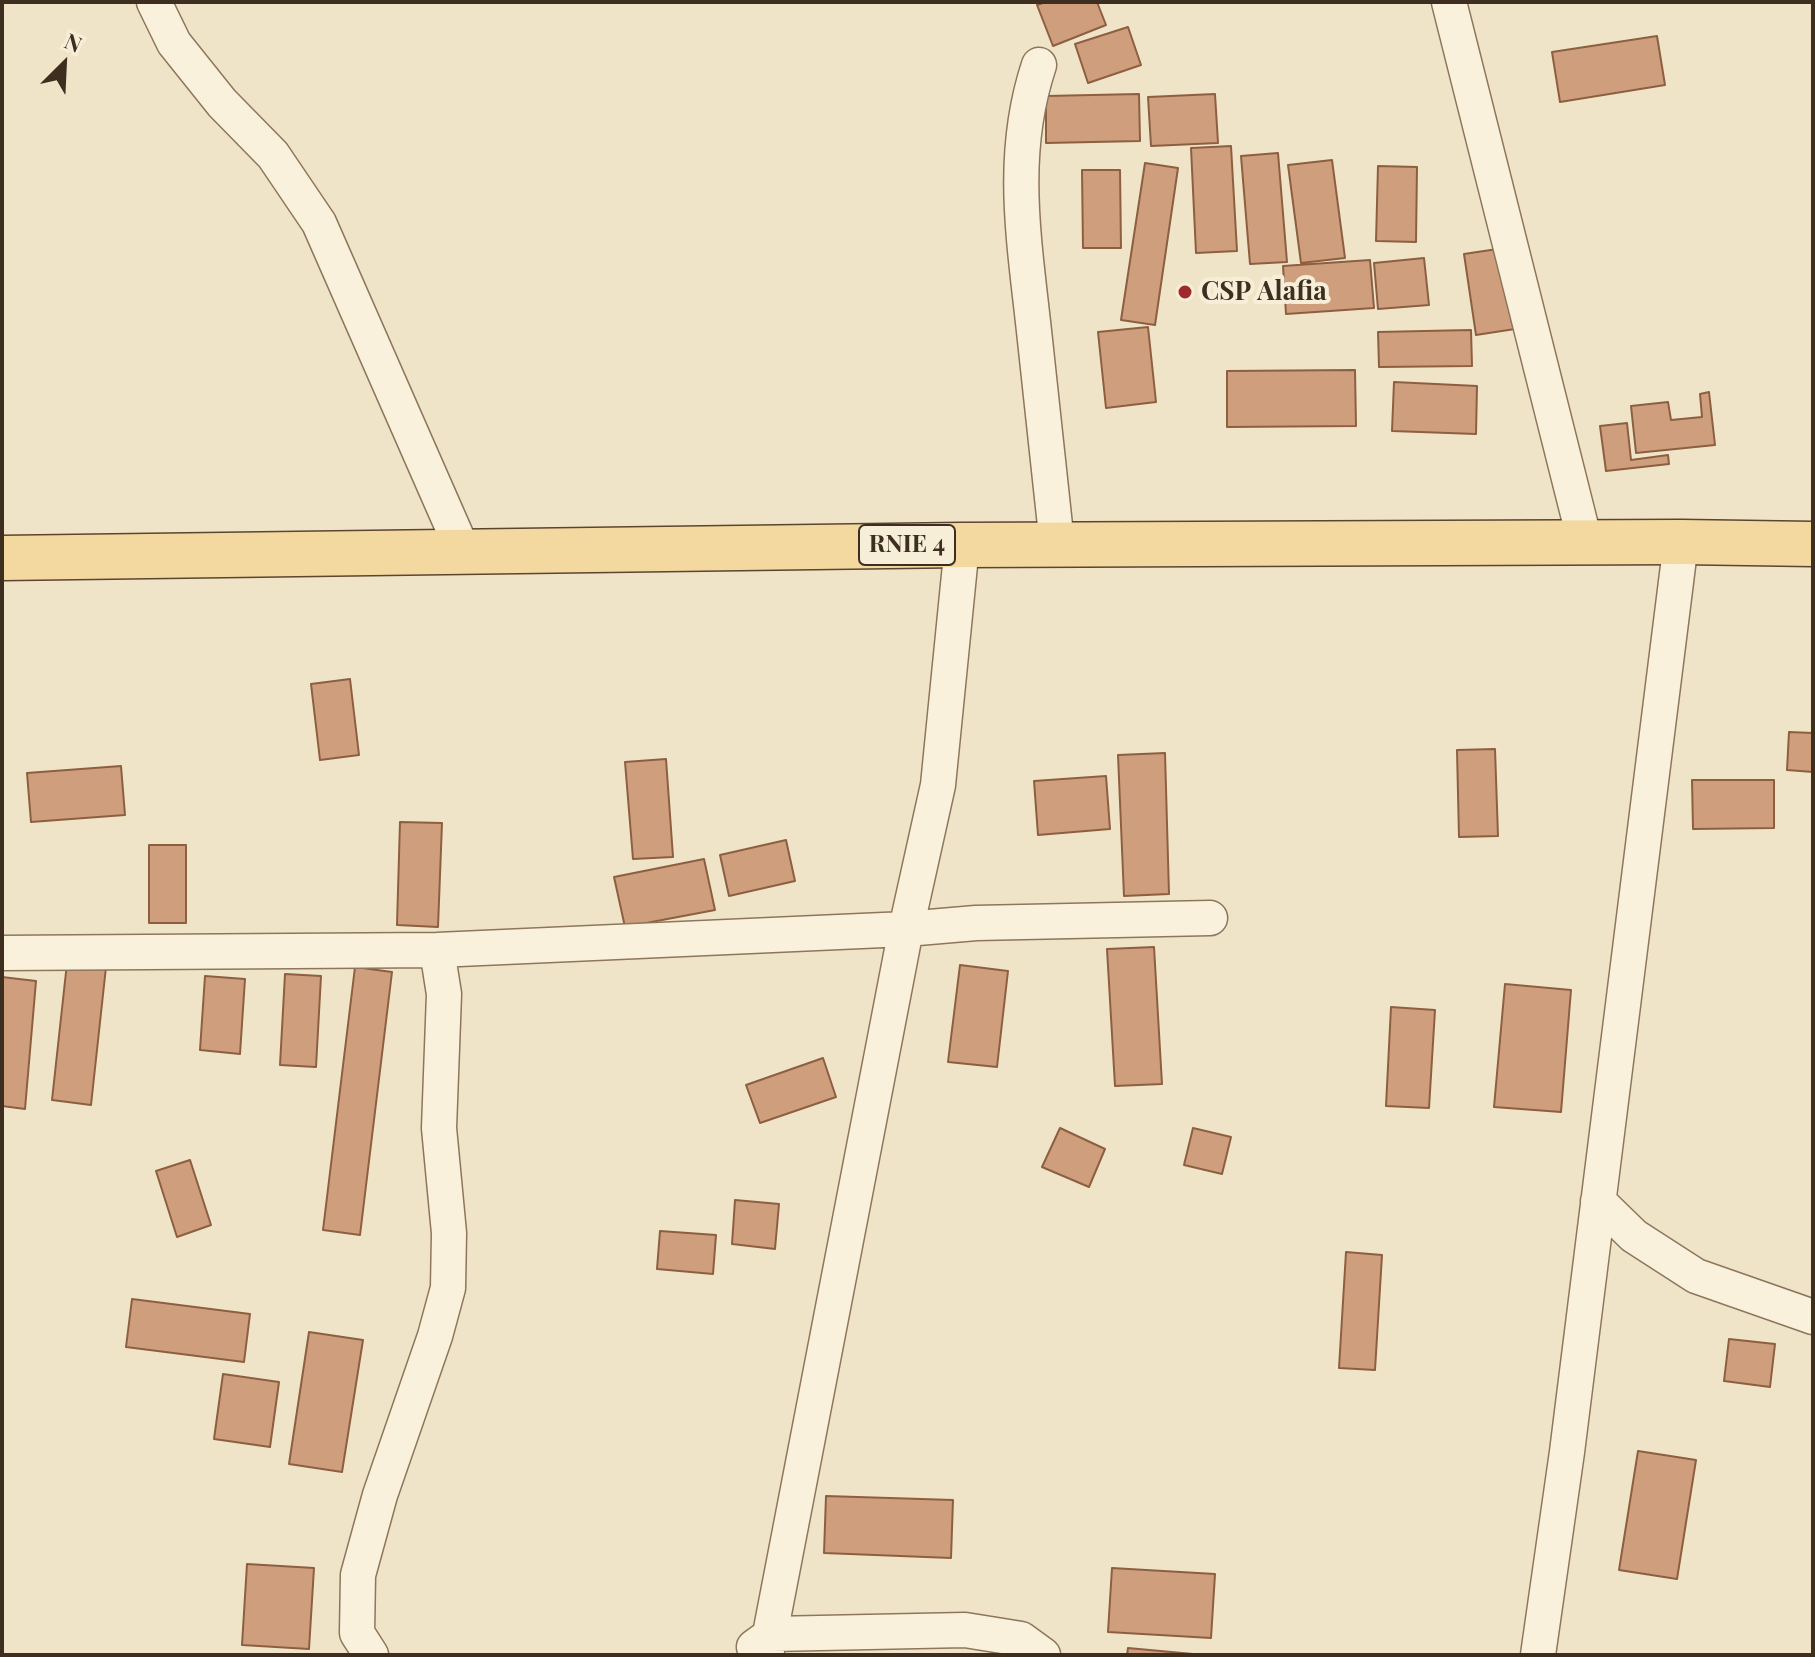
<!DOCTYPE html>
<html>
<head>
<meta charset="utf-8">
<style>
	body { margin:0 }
	#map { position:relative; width:1815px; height:1657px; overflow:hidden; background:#f0e4c8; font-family:"Playfair Display",serif }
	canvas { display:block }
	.frame { position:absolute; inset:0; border:4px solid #3d2e20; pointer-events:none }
	.north { position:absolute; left:24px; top:24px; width:80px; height:80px; -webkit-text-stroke:6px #f7eed8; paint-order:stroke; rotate:24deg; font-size:22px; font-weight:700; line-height:32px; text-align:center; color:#3d2e20 }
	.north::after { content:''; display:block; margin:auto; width:28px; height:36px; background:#3d2e20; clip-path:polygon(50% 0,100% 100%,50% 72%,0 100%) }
</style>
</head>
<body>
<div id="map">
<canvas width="1815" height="1657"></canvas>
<div class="frame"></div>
<div class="north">N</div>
</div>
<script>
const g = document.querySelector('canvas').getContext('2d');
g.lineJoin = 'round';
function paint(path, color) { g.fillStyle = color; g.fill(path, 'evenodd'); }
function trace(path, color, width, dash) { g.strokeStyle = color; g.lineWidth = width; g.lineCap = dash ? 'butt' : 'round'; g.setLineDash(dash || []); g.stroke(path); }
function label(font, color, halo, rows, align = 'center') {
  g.font = font + ' "Playfair Display",serif'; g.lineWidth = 8; g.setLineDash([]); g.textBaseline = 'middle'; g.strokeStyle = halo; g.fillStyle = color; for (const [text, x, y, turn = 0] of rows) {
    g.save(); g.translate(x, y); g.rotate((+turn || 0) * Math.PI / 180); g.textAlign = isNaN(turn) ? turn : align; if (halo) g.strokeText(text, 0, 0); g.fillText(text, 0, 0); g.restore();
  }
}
const building = new Path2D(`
	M1046,2H1097L1106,25L1053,46L1037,5Z
	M1128,27L1141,65L1088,83L1075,44Z
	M1657,36L1665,85L1560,102L1552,52Z
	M1139,94L1140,141L1046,143V96Z
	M1215,94L1218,143L1151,146L1148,97Z
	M1231,146L1237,251L1196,253L1191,148Z
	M1278,153L1287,262L1250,264L1241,156Z
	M1332,160L1345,258L1301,263L1288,165Z
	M1145,163L1178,168L1155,325L1121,320Z
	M1378,166L1417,167L1416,242L1376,241Z
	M1082,170H1120L1121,248H1083Z
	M1504,248L1515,329L1476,335L1464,254Z
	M1424,258L1429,305L1378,309L1374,263Z
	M1370,260L1374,308L1286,314L1283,266Z
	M1148,327L1156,402L1106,408L1098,332Z
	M1471,330L1472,366L1379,367L1378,332Z
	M1355,370L1356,426L1227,427V371Z
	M1394,382L1477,386L1476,434L1392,431Z
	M1709,392L1715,445L1636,453L1631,406L1668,402L1671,420L1702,417L1700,394Z
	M1627,423L1631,460L1668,455L1669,464L1606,471L1600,426Z
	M350,679L359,755L320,760L311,684Z
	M1789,732L1813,733V772L1787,770Z
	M1495,749L1498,836L1459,837L1457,750Z
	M1165,753L1169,894L1124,896L1118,755Z
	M666,759L673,857L633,859L625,762Z
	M121,766L125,815L31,822L27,773Z
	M1106,776L1110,829L1038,835L1034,781Z
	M1692,780H1774V828L1693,829Z
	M400,822L442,823L438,927L397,925Z
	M786,840L795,881L729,896L720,855Z
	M149,845H186V923H149Z
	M704,859L715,910L625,927L614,877Z
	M1154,947L1162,1084L1115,1086L1107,949Z
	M67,963L106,967L91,1105L52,1100Z
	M960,965L1008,971L997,1067L948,1062Z
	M355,967L392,972L360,1235L323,1230Z
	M285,974L321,976L316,1067L280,1065Z
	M205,976L245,979L240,1054L200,1050Z
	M2,977L36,981L25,1109L2,1106Z
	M1505,984L1571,990L1561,1112L1494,1107Z
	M1391,1007L1435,1010L1429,1108L1386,1106Z
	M823,1058L836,1097L760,1123L746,1085Z
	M1060,1128L1105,1149L1089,1187L1042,1167Z
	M1193,1128L1231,1137L1222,1174L1184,1165Z
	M190,1160L211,1225L177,1237L156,1171Z
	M735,1200L779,1204L775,1249L732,1244Z
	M660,1231L716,1235L713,1274L657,1269Z
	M1346,1252L1382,1255L1375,1370L1339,1368Z
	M132,1299L250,1314L244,1362L126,1347Z
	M309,1332L363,1340L342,1472L289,1464Z
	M1729,1339L1775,1344L1770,1387L1724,1381Z
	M223,1374L279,1382L270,1447L214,1439Z
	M1638,1451L1696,1460L1677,1579L1619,1570Z
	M826,1496L953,1500L951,1558L824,1553Z
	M247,1564L314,1568L309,1649L242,1645Z
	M1112,1568L1215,1574L1211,1638L1108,1632Z
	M1128,1648L1193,1654V1655H1127Z`);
paint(building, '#cf9f7d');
trace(building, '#8d5f41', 2);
const minor = new Path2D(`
	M154,2L174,43L222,103L273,155L319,223L463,551
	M1449,2L1585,542
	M1039,65C1009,155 1024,239 1034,331C1041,402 1049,473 1057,544
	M2,953L437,950L906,929L976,923L1210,918
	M1598,1201L1634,1236L1696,1276L1813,1317
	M754,1647L772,1634L965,1630L1021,1639L1043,1655
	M371,1655L357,1633L358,1575L380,1495L435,1336L448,1288L449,1233L439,1128L444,994L437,950
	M766,1655L906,929L938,785L962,545
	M1538,1655L1567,1452L1681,542`);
const major = new Path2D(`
	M2,558L962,545L1681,542L1813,544`);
trace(minor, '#8d765c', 37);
trace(major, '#5b4430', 47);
trace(minor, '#faf1dc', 34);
trace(major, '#f3d9a0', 44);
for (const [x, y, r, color] of [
	[1185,292,8,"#9e2a2b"]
]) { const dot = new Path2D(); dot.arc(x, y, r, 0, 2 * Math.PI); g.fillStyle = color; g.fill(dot); trace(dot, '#f7eed8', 3); }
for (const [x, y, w] of [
	[907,545,96]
]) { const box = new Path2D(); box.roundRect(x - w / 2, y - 20, w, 40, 6); g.fillStyle = '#f7eed8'; g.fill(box); trace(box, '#3d2e20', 2); }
label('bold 24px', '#3d2e20', null, [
	["RNIE 4",907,545]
]);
label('bold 26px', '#3d2e20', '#f7eed8', [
	["CSP Alafia",1201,292]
], 'left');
</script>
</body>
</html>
